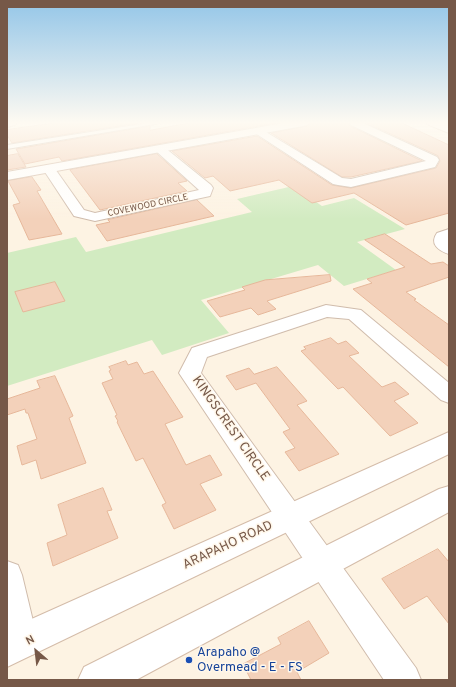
<!DOCTYPE html>
<html>
<head>
<meta charset="utf-8">
<style>
	body { margin:0 }
	#map { position:relative; width:456px; height:687px; overflow:hidden; background:#fdf3e3; font-family:Overpass,sans-serif }
	canvas { display:block }
	.frame { position:absolute; inset:0; border:8px solid #765848; pointer-events:none }
	.north { position:absolute; left:16px; top:631px; width:40px; height:40px; -webkit-text-stroke:3px #fff7ea; paint-order:stroke; rotate:332deg; font-size:11px; font-weight:700; line-height:16px; text-align:center; color:#765848 }
	.north::after { content:''; display:block; margin:auto; width:14px; height:18px; background:#765848; clip-path:polygon(50% 0,100% 100%,50% 72%,0 100%) }
</style>
</head>
<body>
<div id="map">
<canvas width="456" height="687"></canvas>
<div class="frame"></div>
<div class="north">N</div>
</div>
<script>
const g = document.querySelector('canvas').getContext('2d');
g.lineJoin = 'round';
function paint(path, color) { g.fillStyle = color; g.fill(path, 'evenodd'); }
function trace(path, color, width, dash) { g.strokeStyle = color; g.lineWidth = width; g.lineCap = dash ? 'butt' : 'round'; g.setLineDash(dash || []); g.stroke(path); }
function label(font, color, halo, rows, align = 'center') {
  g.font = font + ' Overpass,sans-serif'; g.lineWidth = 3; g.setLineDash([]); g.textBaseline = 'middle'; g.strokeStyle = halo; g.fillStyle = color; for (const [text, x, y, turn = 0] of rows) {
    g.save(); g.translate(x, y); g.rotate((+turn || 0) * Math.PI / 180); g.textAlign = isNaN(turn) ? turn : align; if (halo) g.strokeText(text, 0, 0); g.fillText(text, 0, 0); g.restore();
  }
}
paint(new Path2D(`
	M293,186L322,206L354,198L405,229L357,242L396,270L344,286L318,265L201,300L229,333L162,355L152,340L7,386V253L76,237L86,252L252,212L237,199Z`), '#d2ebc1');
const building = new Path2D(`
	M54,123H138L12,143L7,135V130Z
	M189,123H276L62,161L59,157L25,164L16,149L150,126V130Z
	M310,123H349L350,126L422,161L351,177H342L271,133L307,126Z
	M367,123H402L449,145V213L406,225L354,193L312,203L279,180L230,191L213,176L205,178L172,151L257,136L332,185L351,188L436,168L440,161L438,156Z
	M18,154L26,167L7,170V156Z
	M157,154L187,181L178,183L187,191L100,210L70,170Z
	M32,177L41,190L37,191L62,234L29,240L13,205L20,203L8,181Z
	M197,200L214,216L107,241L96,225L110,222L108,220Z
	M385,234L431,264L443,262L449,266V277L406,292L416,299L414,300L449,325V367L353,289L372,283L367,279L405,267L365,240Z
	M330,275L331,281L267,301L276,309L258,315L251,308L220,317L207,301L245,290L242,287L265,280Z
	M55,282L65,301L23,312L15,292Z
	M331,338L338,344L346,341L359,353L349,356L382,387L395,382L409,394L394,401L418,423L390,436L343,387L338,389L301,351L306,349L304,347Z
	M126,361L128,365L137,362L144,374L153,371L183,417L165,424L186,465L210,455L222,475L200,484L216,510L174,529L162,505L166,503L143,458L136,461L117,422L118,421L115,416L117,415L102,383L113,379L109,371L111,370L109,367Z
	M277,367L307,401L297,405L339,454L299,471L285,452L295,448L283,432L290,429L256,383L236,390L226,376L249,368L254,374Z
	M55,376L73,416L69,418L86,463L41,479L36,460L22,465L17,446L37,439L28,413H26L25,409L7,415V399L40,388L37,381Z
	M103,488L112,510L107,511L118,538L53,566L47,543L67,535L58,505Z
	M438,549L449,562V624L427,596L404,609L382,579Z
	M309,621L329,653L297,672L301,680H251L243,664L281,644L278,638Z`);
paint(building, '#f3d1ba');
trace(building, '#e6b79a', 1);
const lane = new Path2D(`
	M148,123H161L7,149V145Z`);
const street = new Path2D(`
	M7,123H16L15,125L7,127Z
	M350,123H363L437,157L439,160L435,167L351,187L338,185L333,184L252,131L253,129H261L342,178L351,179L426,161L351,125Z
	M160,146L164,147L211,185L213,188L210,196L95,221L74,216L43,169L45,166H53L84,210L95,213L199,190L156,151L154,149L156,147Z
	M449,229V254C439,251 429,244 437,233Z
	M326,305L361,310L449,383V403L441,400L349,319L327,317L207,357L201,373L416,668L421,680H384L179,373L192,348Z
	M7,561L18,565L22,575L38,642L34,654L22,658L10,654L7,646Z`);
const secondary = new Path2D(`
	M284,123H309L307,125L303,126L7,180V172Z
	M427,123H444L449,125V133L429,125Z
	M449,432V454L7,667V630Z
	M449,486V512L136,680H78L84,667L439,489Z`);
trace(lane, '#d0bcac', 2);
trace(street, '#d0bcac', 2);
trace(secondary, '#d4bca9', 2);
paint(lane, '#fff');
paint(street, '#fff');
paint(secondary, '#fff');
const sky = g.createLinearGradient(0, 0, 0, 219);
sky.addColorStop(0, '#94c6e8');
sky.addColorStop(0.56, '#fefaf2');
sky.addColorStop(1, '#fefaf200');
g.fillStyle = sky;
g.fillRect(0, 0, 456, 219);
for (const [x, y, r, color] of [
	[189,660,4,"#1a4fb4"]
]) { const dot = new Path2D(); dot.arc(x, y, r, 0, 2 * Math.PI); g.fillStyle = color; g.fill(dot); trace(dot, '#fff7ea', 1.5); }
label('9px', '#765848', '#fff7ea', [
	["COVEWOOD CIRCLE",148,206,-12]
]);
label('13px', '#765848', '#fff7ea', [
	["KINGSCREST CIRCLE",230,429,55],
	["ARAPAHO ROAD",228,546,-25]
]);
label('13px', '#164399', '#fff7ea', [
	["Arapaho @",197,653],
	["Overmead - E - FS",197,668]
], 'left');
</script>
</body>
</html>
